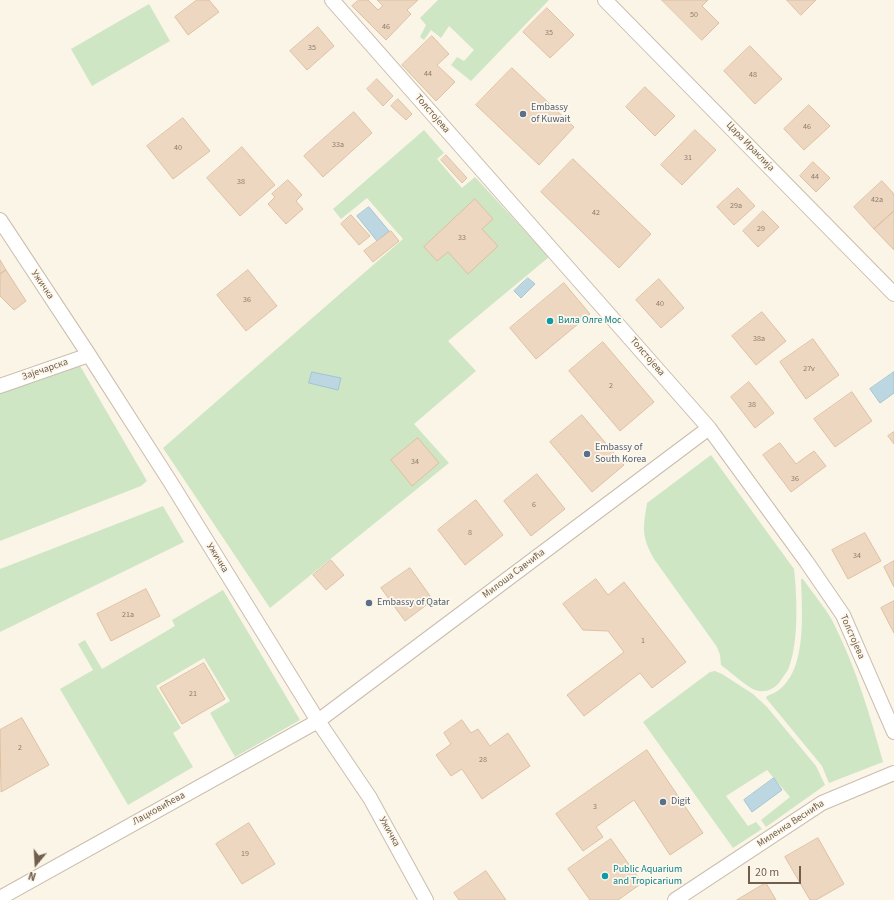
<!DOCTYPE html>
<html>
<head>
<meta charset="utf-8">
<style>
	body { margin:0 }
	#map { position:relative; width:894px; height:900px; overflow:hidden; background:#faf5e6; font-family:"Source Sans 3",sans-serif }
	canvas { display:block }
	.north { position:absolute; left:16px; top:844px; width:40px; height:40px; -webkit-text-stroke:3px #fdf8eb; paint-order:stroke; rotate:198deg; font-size:11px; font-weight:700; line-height:16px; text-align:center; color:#715e4d }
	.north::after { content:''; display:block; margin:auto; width:14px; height:18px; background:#715e4d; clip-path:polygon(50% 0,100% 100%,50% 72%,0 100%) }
	.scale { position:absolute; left:748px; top:866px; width:53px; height:18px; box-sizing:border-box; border:2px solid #715e4d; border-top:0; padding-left:5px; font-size:12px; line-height:14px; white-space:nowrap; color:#715e4d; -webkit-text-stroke:3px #fdf8eb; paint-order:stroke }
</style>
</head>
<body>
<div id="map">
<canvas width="894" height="900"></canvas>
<div class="north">N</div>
<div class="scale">20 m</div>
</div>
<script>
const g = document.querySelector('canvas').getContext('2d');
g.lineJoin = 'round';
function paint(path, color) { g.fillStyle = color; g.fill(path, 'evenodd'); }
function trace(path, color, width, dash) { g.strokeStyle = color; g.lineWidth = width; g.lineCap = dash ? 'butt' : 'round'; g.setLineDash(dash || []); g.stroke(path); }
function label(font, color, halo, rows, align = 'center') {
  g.font = font + ' "Source Sans 3",sans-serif'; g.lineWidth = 3.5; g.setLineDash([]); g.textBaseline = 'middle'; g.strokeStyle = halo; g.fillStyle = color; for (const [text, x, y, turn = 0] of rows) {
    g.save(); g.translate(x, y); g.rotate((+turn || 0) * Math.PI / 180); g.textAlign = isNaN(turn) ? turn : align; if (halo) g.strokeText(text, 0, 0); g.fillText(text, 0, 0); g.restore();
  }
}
paint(new Path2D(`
	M438,0H549L471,81L451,65L457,57L464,61L474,50L449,26L441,38L431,30L424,40L420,37L426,25L420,18Z
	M149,4L170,41L92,86L71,49Z
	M424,130L444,153L437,159L462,188L475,177L549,257L448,341L476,371L414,424L449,463L270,608L163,448L403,239L367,198L341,219L333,209Z
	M79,364L147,481L141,486L0,541V392Z
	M711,455L794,569C797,596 799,641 789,667C788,671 784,675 781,680C776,688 766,694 755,690C747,687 728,670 721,665L720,655L717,647L654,559C641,535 643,529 647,503Z
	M163,506L184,542L0,632V569Z
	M801,579H803C813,594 826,608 834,624C856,668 870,715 883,762L829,783L822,766L766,698L767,696C809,683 802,614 801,579Z
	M223,590L300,720L235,757L210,713L230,701L204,658L156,686L181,728L173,733L193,767L128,805L60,689L93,670L78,644L85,640L102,669L175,626L172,620Z
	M715,671L722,674L753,694L767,707L816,766L825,785L766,827L761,820L790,797L767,770L726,796L748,826L756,822L762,829L733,848L643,722L710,672Z`), '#cfe6c5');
const water = new Path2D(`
	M369,207L389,231L377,241L357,216Z
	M528,278L535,284L521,298L514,291Z
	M312,372L341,378L338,390L309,383Z
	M894,372V393L880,403L870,389Z
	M774,778L782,790L752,812L744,800Z`);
paint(water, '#bcd7e2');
trace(water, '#a3c5d2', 1);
const building = new Path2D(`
	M197,0H209L219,12L188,35L175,17Z
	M359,0H368L378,10L383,6L377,0H418L407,10L411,14L386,40L352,6Z
	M662,0H708L702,6L719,23L702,40Z
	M787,0H816L801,15Z
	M547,8L574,35L550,58L523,32Z
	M318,27L334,46L307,70L290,51Z
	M432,36L449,54L437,65L455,82L436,101L402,65Z
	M750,46L782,79L755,104L724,71Z
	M512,68L574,127L539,165L476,105Z
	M377,79L393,96L383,106L367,89Z
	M645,87L675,116L655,136L626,107Z
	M398,99L412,114L406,120L391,106Z
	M809,105L830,126L804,150L784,129Z
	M354,112L372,133L323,177L304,156Z
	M183,118L210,151L173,179L147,146Z
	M695,130L716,150L682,185L661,165Z
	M242,147L275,185L240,216L207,178Z
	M446,155L467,178L462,183L441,160Z
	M573,159L651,234L619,268L541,192Z
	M813,162L830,178L816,192L800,176Z
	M288,180L302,195L296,201L303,209L286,224L268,204L275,197L272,194Z
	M882,181L894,194V211L874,229L854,207Z
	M738,188L755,206L734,225L717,207Z
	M475,199L493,219L482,229L498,246L468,274L448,252L437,261L424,247Z
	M763,211L779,227L758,247L743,231Z
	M894,211V250L874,229Z
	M351,215L370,236L359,245L341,224Z
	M391,231L399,241L373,262L364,251Z
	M0,260L6,270L0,274Z
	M6,270L26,301L14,310L0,296V274Z
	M248,270L277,306L246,331L217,295Z
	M659,279L684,308L661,328L636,300Z
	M564,283L590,314L536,359L510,328Z
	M762,312L786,341L756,365L732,336Z
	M813,339L839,375L806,399L780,362Z
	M603,342L654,402L620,431L569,371Z
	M749,382L774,413L755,428L731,397Z
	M852,392L872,421L835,447L814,419Z
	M582,415L624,465L592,492L550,442Z
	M894,432V444L888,436Z
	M418,438L439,463L412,486L391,460Z
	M780,443L796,464L814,451L826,466L791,492L763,455Z
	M537,474L565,509L531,536L504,501Z
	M476,500L503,535L465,565L438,530Z
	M865,533L881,561L848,579L832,550Z
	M331,560L344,575L326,590L313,575Z
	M894,561V587L884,567Z
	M410,568L433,600L405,621L381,588Z
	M596,579L608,595L624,582L686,662L652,688L640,673L584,716L567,695L624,652L608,631L583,630L563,604Z
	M146,589L160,616L111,641L97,614Z
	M894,601V633L881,608Z
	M204,663L225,699L182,724L160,688Z
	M22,718L49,765L1,792L0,730Z
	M462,720L471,733L478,729L490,746L508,733L530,766L482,799L462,769L451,776L436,755L451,744L444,733Z
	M647,750L703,833L670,855L634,800L596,827L603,837L583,851L556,814Z
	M249,823L275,864L242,884L216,844Z
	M818,838L844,884L816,900H810L785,857Z
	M611,839L642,883L618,900H590L568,869Z
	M486,871L506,900H459L454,893Z
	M766,883L776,900H737Z`);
paint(building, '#edd7c0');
trace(building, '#dec0a2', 1);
const minor = new Path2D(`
	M332,0L709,428L806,561L843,615L894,732
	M605,0L894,294
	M0,220L89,355L171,483L318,721L370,798L426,900
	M0,386L89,355
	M0,898L318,721L709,428
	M675,900L822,803L894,773`);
trace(minor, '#cbbdad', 16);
trace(minor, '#fff', 14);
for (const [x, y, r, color] of [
	[523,114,4,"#5c6f8a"],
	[550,321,4,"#0f9aa8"],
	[587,454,4,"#5c6f8a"],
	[369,603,4,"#5c6f8a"],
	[663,802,4,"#5c6f8a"],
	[605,876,4,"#0f9aa8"]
]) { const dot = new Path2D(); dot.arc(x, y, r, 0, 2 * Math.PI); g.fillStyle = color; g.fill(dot); trace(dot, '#fdf8eb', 1.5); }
label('8px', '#907c6a', null, [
	["50",694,15],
	["46",386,27],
	["35",549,33],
	["35",312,48],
	["44",428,74],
	["48",753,75],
	["46",807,127],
	["33a",338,145],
	["40",178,148],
	["31",688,158],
	["44",815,177],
	["38",241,182],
	["42a",877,200],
	["29a",736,206],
	["42",596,213],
	["29",761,229],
	["33",462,238],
	["36",247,300],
	["40",660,304],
	["38a",759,339],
	["27v",809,369],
	["2",611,386],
	["38",752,405],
	["34",415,462],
	["36",795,479],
	["6",534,505],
	["8",470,533],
	["34",857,556],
	["21a",128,615],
	["1",643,641],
	["21",193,694],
	["2",20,748],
	["28",483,760],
	["3",595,807],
	["19",245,854]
]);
label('10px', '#4e5e75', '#fdf8eb', [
	["Embassy",531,108],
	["of Kuwait",531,120],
	["Embassy of",595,448],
	["South Korea",595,460],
	["Embassy of Qatar",377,603],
	["Digit",671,802]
], 'left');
label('10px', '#715e4d', '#fdf8eb', [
	["Толстојева",432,114,49],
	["Цара Ираклија",750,147,46],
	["Ужичка",42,285,56],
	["Толстојева",647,357,49],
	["Зајечарска",45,370,-19],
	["Ужичка",217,558,58],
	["Милоша Савчића",514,574,-37],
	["Толстојева",852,637,66],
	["Лацковићева",159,809,-29],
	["Миленка Веснића",791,824,-33],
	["Ужичка",389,832,61]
]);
label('10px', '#0d838f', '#fdf8eb', [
	["Вила Олге Мос",558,321],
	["Public Aquarium",613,870],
	["and Tropicarium",613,882]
], 'left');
</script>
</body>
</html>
